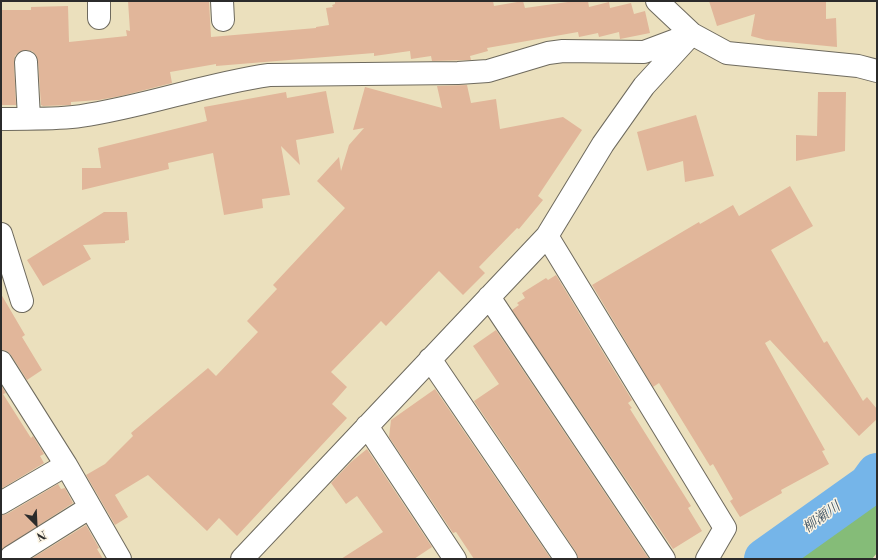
<!DOCTYPE html>
<html>
<head>
<meta charset="utf-8">
<style>
	body { margin:0 }
	#map { position:relative; width:878px; height:560px; overflow:hidden; background:#ebe0bd; font-family:"Libre Bodoni",serif }
	canvas { display:block }
	.frame { position:absolute; inset:0; border:2px solid #2b2b2b; pointer-events:none }
	.north { position:absolute; left:16px; top:504px; width:40px; height:40px; -webkit-text-stroke:3px #fcf5e5; paint-order:stroke; rotate:156deg; font-size:11px; font-weight:700; line-height:16px; text-align:center; color:#2b2b2b }
	.north::after { content:''; display:block; margin:auto; width:14px; height:18px; background:#2b2b2b; clip-path:polygon(50% 0,100% 100%,50% 72%,0 100%) }
</style>
</head>
<body>
<div id="map">
<canvas width="878" height="560"></canvas>
<div class="frame"></div>
<div class="north">N</div>
</div>
<script>
const g = document.querySelector('canvas').getContext('2d');
g.lineJoin = 'round';
function paint(path, color) { g.fillStyle = color; g.fill(path, 'evenodd'); }
function trace(path, color, width, dash) { g.strokeStyle = color; g.lineWidth = width; g.lineCap = dash ? 'butt' : 'round'; g.setLineDash(dash || []); g.stroke(path); }
function label(font, color, halo, rows, align = 'center') {
  g.font = font + ' "Libre Bodoni","Noto Serif JP",serif'; g.lineWidth = 3; g.setLineDash([]); g.textBaseline = 'middle'; g.strokeStyle = halo; g.fillStyle = color; for (const [text, x, y, turn = 0] of rows) {
    g.save(); g.translate(x, y); g.rotate((+turn || 0) * Math.PI / 180); g.textAlign = isNaN(turn) ? turn : align; if (halo) g.strokeText(text, 0, 0); g.fillText(text, 0, 0); g.restore();
  }
}
paint(new Path2D(`
	M877,491V553L872,559H775L867,501Z`), '#85bc78');
trace(new Path2D(`
	M765,559L869,485L877,474`), '#75b5e9', 42);
paint(new Path2D(`
	M128,1H209L211,37L316,28V27L329,25L326,8L333,7L332,5L335,4V1H493L494,6L523,1L525,8L575,1H588L589,7L609,2L610,8L631,3L634,14L645,11L650,33L620,39L619,32L599,37L598,33L579,37L578,32L487,48L488,51L470,56L471,60L432,61L431,56L411,59L410,51L374,56V53L216,66V64L170,72L172,83L121,96L99,100L71,102V105L43,106L41,105L38,61L36,55L32,51L25,50L19,52L15,56L14,62L16,105H1V10H31V7L68,6L69,42L127,36L126,30L130,31Z
	M709,1H826V19L836,18L837,47L766,40L751,36L755,14L717,26Z
	M467,85L471,103L496,99L500,129L563,117L582,130L538,196L543,200L519,229L517,228L479,267L485,273L463,295L439,271L386,326L381,321L331,372L347,387L332,404L347,418L237,536L219,518L207,531L148,475L115,495L128,517L115,525L86,475L105,464L133,436L131,433L208,368L216,376L258,332L247,321L277,289L273,285L345,208L317,181L339,157L341,171L349,145L364,128L353,130L365,87L442,108L437,86Z
	M326,91L334,133L296,140L300,165L281,146L290,195L262,199L263,208L224,215L213,153L168,163L169,169L82,190V168H101L98,148L207,121L204,107L286,92L287,98Z
	M818,92H846L845,151L796,161V135L817,136Z
	M696,115L714,176L685,182L683,161L647,171L637,132Z
	M790,186L813,226L771,250L824,343L827,341L863,401L867,397L877,409V419L859,436L770,340L765,343L825,450L822,451L829,464L781,490L782,493L740,517L730,501L733,499L713,464L710,466L659,383L653,387L592,285L699,222L700,224L733,205L739,216Z
	M104,212H127L129,240L125,241V243L83,245L91,259L43,286L27,260Z
	M556,275L632,400L628,403L632,408L630,409L691,506L688,508L702,531L673,549L512,310L519,305L517,303L525,298L522,293L546,278L548,280Z
	M1,294L25,335L22,337L42,370L27,380L11,355L7,351L1,350Z
	M496,330L649,559H578L576,552L474,401L499,384L473,346Z
	M1,385L6,393L3,394L31,438L33,436L44,454L40,456L44,463L1,489Z
	M435,389L551,559H474L456,532L453,533L389,437L391,420Z
	M367,449L432,547L414,559H341L383,532L357,496L346,504L331,483L351,462Z
	M58,484L61,489L65,488L73,503L1,550V515L7,514Z
	M86,525L99,548L97,549L103,559H31Z`), '#e1b69a');
const minor = new Path2D(`
	M99,1V18
	M222,1L223,20
	M657,1L692,34L727,53L858,66L877,71
	M26,62L29,118
	M1,119C27,118 55,120 81,116C144,107 205,84 269,75L458,73L488,71L548,53L563,51L644,52L692,34
	M1,234L22,301
	M547,236L725,528L707,559
	M489,297L664,559
	M430,359L566,559
	M1,362L66,465
	M367,426L455,559
	M1,503L66,465L120,559
	M11,557L89,508
	M242,559L547,236L603,144L644,86L688,38`);
trace(minor, '#6e6a5e', 24);
trace(minor, '#fff', 22);
label('italic 14px', '#415464', '#fcf5e5', [
	["柳瀬川",822,518,-36]
]);
</script>
</body>
</html>
